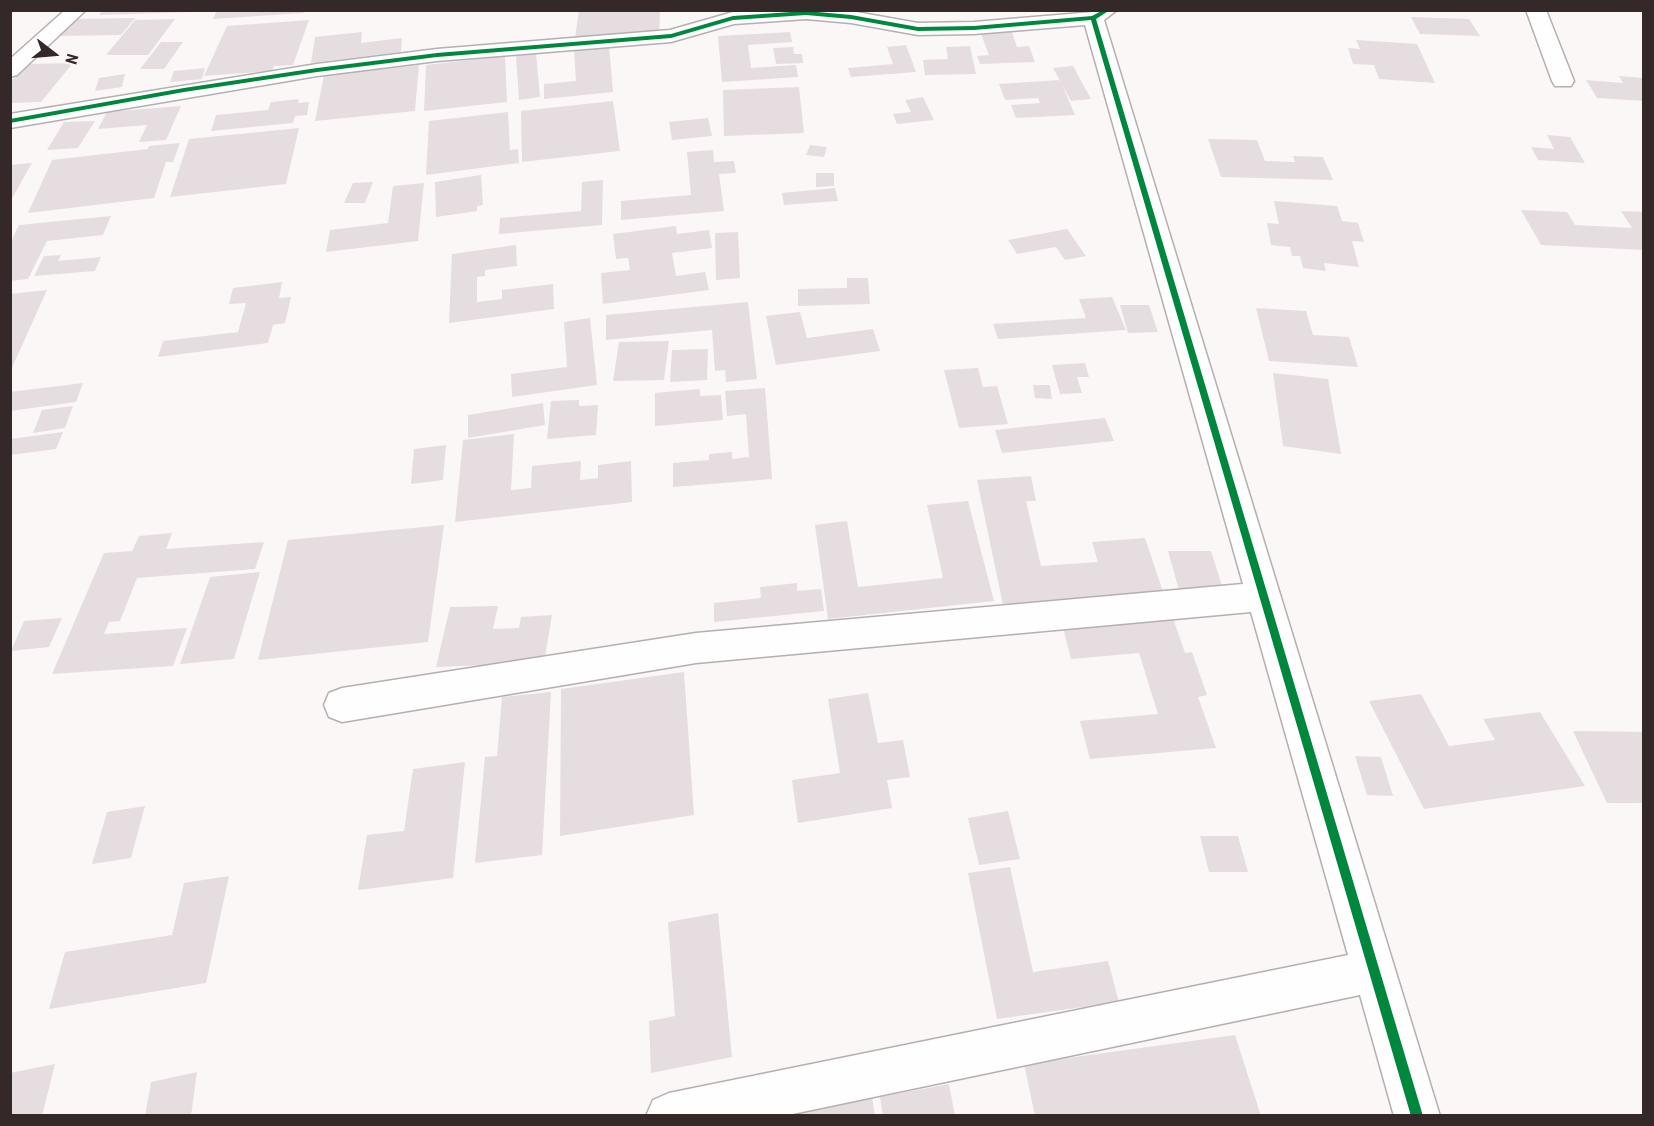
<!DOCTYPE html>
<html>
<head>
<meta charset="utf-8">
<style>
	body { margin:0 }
	#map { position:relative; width:1654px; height:1126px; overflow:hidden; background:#fbf7f7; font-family:"Roboto Condensed",sans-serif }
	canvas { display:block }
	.frame { position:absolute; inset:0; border:12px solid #342829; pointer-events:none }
	.north { position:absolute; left:24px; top:24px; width:60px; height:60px; -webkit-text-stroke:4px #fcf6f6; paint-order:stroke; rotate:106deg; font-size:16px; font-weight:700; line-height:24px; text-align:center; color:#342829 }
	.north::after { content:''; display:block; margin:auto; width:21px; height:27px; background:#342829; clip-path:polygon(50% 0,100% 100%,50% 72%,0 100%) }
</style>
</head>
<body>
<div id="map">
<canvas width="1654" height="1126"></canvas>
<div class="frame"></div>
<div class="north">N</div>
</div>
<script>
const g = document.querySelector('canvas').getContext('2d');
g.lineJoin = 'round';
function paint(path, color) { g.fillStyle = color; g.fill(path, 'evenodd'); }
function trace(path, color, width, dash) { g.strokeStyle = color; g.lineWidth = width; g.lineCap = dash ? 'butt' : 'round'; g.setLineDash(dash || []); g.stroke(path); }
paint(new Path2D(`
	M103,10H193V12L99,15Z
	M217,10H305L304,13L213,19Z
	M579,10H660L659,35L575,38Z
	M1411,17L1469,19L1480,36L1420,34Z
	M135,18L121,35L58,36L73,19Z
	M175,19L148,55H106L135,20Z
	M309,20L293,65L274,66L272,71L204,76L227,26Z
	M362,32L361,43L402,38L401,52L311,63L315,37Z
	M790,32L792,42L748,45L751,68L796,65L798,77L722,82L718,36Z
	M1012,32L1017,47L1029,46L1035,62L980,64L977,56L989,55L981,34Z
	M1356,40L1417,44L1435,83L1379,79L1374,65L1353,64L1348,48L1360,49Z
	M161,42H183L164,69H140Z
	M609,45L613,92L544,99V84L576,81L574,49Z
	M906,45L916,72L851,77L848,68L893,64L887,47Z
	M970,46L976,74L925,75L923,60L948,59L946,47Z
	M793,47L794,54H802L803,63L776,64L773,48Z
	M536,53L540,97L519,100L516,56Z
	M505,56L507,102L424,111L426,65Z
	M73,63L41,102L10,103V79H14L27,64Z
	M419,65L415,111L315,121L324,75Z
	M1073,66L1091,99L1071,101L1053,68Z
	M205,68L202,79L170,82L174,71Z
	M125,74L122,87L95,91L99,78Z
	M1619,76L1644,78V101L1597,98L1586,80L1623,83Z
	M1060,80L1075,115L1016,118L1011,105L1040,103L1038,98L1005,100L999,84Z
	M799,87L804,133L724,136L723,90Z
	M923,97L934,120L897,124L893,114L911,112L905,100Z
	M299,99L298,103L309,102L307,115L295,116L293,123L211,131L216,115L268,110L271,102Z
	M613,101L620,151L522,162L521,111Z
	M181,106L166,140L139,142L147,125L98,129L107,112Z
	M508,112L510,150L518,149L519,163L426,175L429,121Z
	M708,118L712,136L672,140L669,122Z
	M95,121L78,148L47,150L64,122Z
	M299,128L286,184L170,197L189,139Z
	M1547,135L1570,137L1585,163L1538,160L1531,147L1554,149Z
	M1208,139L1257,140L1265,161L1295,162L1293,156L1323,157L1333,180L1221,177Z
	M180,143L173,162H166L154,198L28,213L52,160L148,149L149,146Z
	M810,145L827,147L824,157L806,155Z
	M713,150L714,162L734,161L736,173L719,174L724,211L621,220V201L691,195L687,152Z
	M32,163L10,202V165Z
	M816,173H834V186L816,187Z
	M481,175L483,205L477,206V211L436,217L435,182Z
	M603,180L602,225L499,234L500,218L581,211L582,182Z
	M373,182L365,203H344L353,183Z
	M424,183L418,241L326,252L330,230L388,223L393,186Z
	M835,188L838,201L784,205L782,193Z
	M1274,201L1337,206L1342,221L1358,223L1364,242L1352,241L1359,267L1324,263L1326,271L1303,268L1300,256H1292L1290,247L1271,245L1267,223L1279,224Z
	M1521,210L1567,212L1575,225L1632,228L1621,211L1644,212V250L1541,245Z
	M111,216L103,235L47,241L28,279L10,281V243L19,225Z
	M676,226L677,234L709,230L712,248L672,253L676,276L705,272L709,290L603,304L601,273L630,270L628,258L616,259L613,234Z
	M1067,229L1086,256L1065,260L1056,247L1017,254L1008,240Z
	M738,232L740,278L716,280L715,233Z
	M516,245L517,266L485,270V276L477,277V302L502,299V290L553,284L554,309L449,323L452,254Z
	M61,255L58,261L101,257L95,271L34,276L44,256Z
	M847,278H868L870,304L798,306V289L847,288Z
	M282,282L279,298L291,297L285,323L273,325L268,343L158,357L163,341L238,332L246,303L229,304L233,288Z
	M47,290L10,372V294Z
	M1112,297L1126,330L998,339L993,324L1086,318L1079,299Z
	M748,302L757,379L726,382L725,370L715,371L712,330L606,340V315Z
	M1120,305H1149L1158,332L1128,333Z
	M1256,308L1306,311L1313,335L1349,337L1358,367L1269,361Z
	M800,312L807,338L873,329L880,351L776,365L766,316Z
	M590,318L597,385L512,397L511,374L567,367L564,322Z
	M669,341L664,380L613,381L619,342Z
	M708,349L707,380L670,382L672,350Z
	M1085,363L1089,377H1077L1082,393L1060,394L1052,365Z
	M978,368L983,387L997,386L1008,424L959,428L944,370Z
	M1273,373L1328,379L1341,454L1283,446Z
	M83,383L76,402L10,411V392Z
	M1033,385H1050L1052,399L1035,398Z
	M765,388L772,479L673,487V463L709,460V454L732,452V459L749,457L746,414L727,416L725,391Z
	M700,389V396L721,395L723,420L655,426V393Z
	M579,400V406L598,405L596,435L547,439L551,401Z
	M543,403L545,425L468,438V415Z
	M73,406L65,428L33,433L42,410Z
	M1105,418L1114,441L1002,453L995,430Z
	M63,432L56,449L10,455V439Z
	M514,434L511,490L531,488L532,466L581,461L580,480L598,478V465L631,461L632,502L455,522L463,440Z
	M446,445L443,480L411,484L414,449Z
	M1031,476L1036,501H1026L1041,566L1098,562L1092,542L1145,538L1164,595L1003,605L977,480Z
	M968,501L994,601L828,619L815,525L847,521L858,587L943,578L927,505Z
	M444,525L428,642L258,660L288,540Z
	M172,533L166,549L264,542L255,569L137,578L120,621L109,622L104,634L187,628L173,666L52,674L104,553L132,551L139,536Z
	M1168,551H1211L1223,589L1179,590Z
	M260,572L234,659L180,664L210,577Z
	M797,583V591L821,589L824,611L714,622V603L761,598L760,587Z
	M498,606L493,629L519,628L521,617L552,615L544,663L436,667L450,607Z
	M1171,612L1185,653L1192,652L1207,695L1198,697L1216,748L1090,759L1080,721L1158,714L1139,653L1071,659L1061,620Z
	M62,618L49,647L11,651L24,621Z
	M684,672L694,815L560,836L561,689Z
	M551,692L542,855L475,863L485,757L497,756L502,697Z
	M868,693L878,743L903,740L910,777L887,780L892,808L798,823L792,780L840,773L828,699Z
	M1421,694L1449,746L1495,740L1483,719L1540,712L1585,786L1424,809L1369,701Z
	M1573,731L1644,732V803H1607Z
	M1355,756L1381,757L1393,796L1367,795Z
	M465,762L453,878L358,890L367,835L404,831L413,769Z
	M145,806L131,858L92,864L107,812Z
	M1008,811L1020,859L979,865L968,818Z
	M1200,836H1238L1248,872H1209Z
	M1010,867L1033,972L1108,961L1119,1002L997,1019L968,873Z
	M229,876L206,983L49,1009L65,952L172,935L184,883Z
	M718,913L732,1057L651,1073L649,1021L675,1016L668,922Z
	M1235,1035L1261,1116H1035L1024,1064Z
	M55,1064L42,1116H10V1073Z
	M197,1072L191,1116H145L151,1082Z
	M949,1084L955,1116H883L880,1097Z
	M872,1096L875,1116H754Z`), '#e6dde1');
const minor = new Path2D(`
	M65,10H86L17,75L10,77V59Z
	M756,10H845L918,23L974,22L1117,10L1104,20L1440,1116H1394L1360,995L783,1116H646L653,1100L669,1093L1348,955L1251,612L696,663L342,722L329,717L324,705L329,693L342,688L696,633L1243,584L1085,25L974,34L918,35L851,23L806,19L734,24L671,42L437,61L317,76L10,128V114L317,64L437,49L670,30L733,12Z
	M1526,10H1546L1574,81L1571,86H1555L1552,81Z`);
trace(minor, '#b6afaf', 3);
paint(minor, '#fefefe');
paint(new Path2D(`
	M1103,10H1110L1096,19L1423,1116H1411L1091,20L974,30L918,31L851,19L806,15L733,20L671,38L437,57L317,72L184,92L10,123V119L184,88L317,68L437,53L671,34L733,16L806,11L851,15L918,27L974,26L1092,16Z`), '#00873e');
</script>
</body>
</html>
